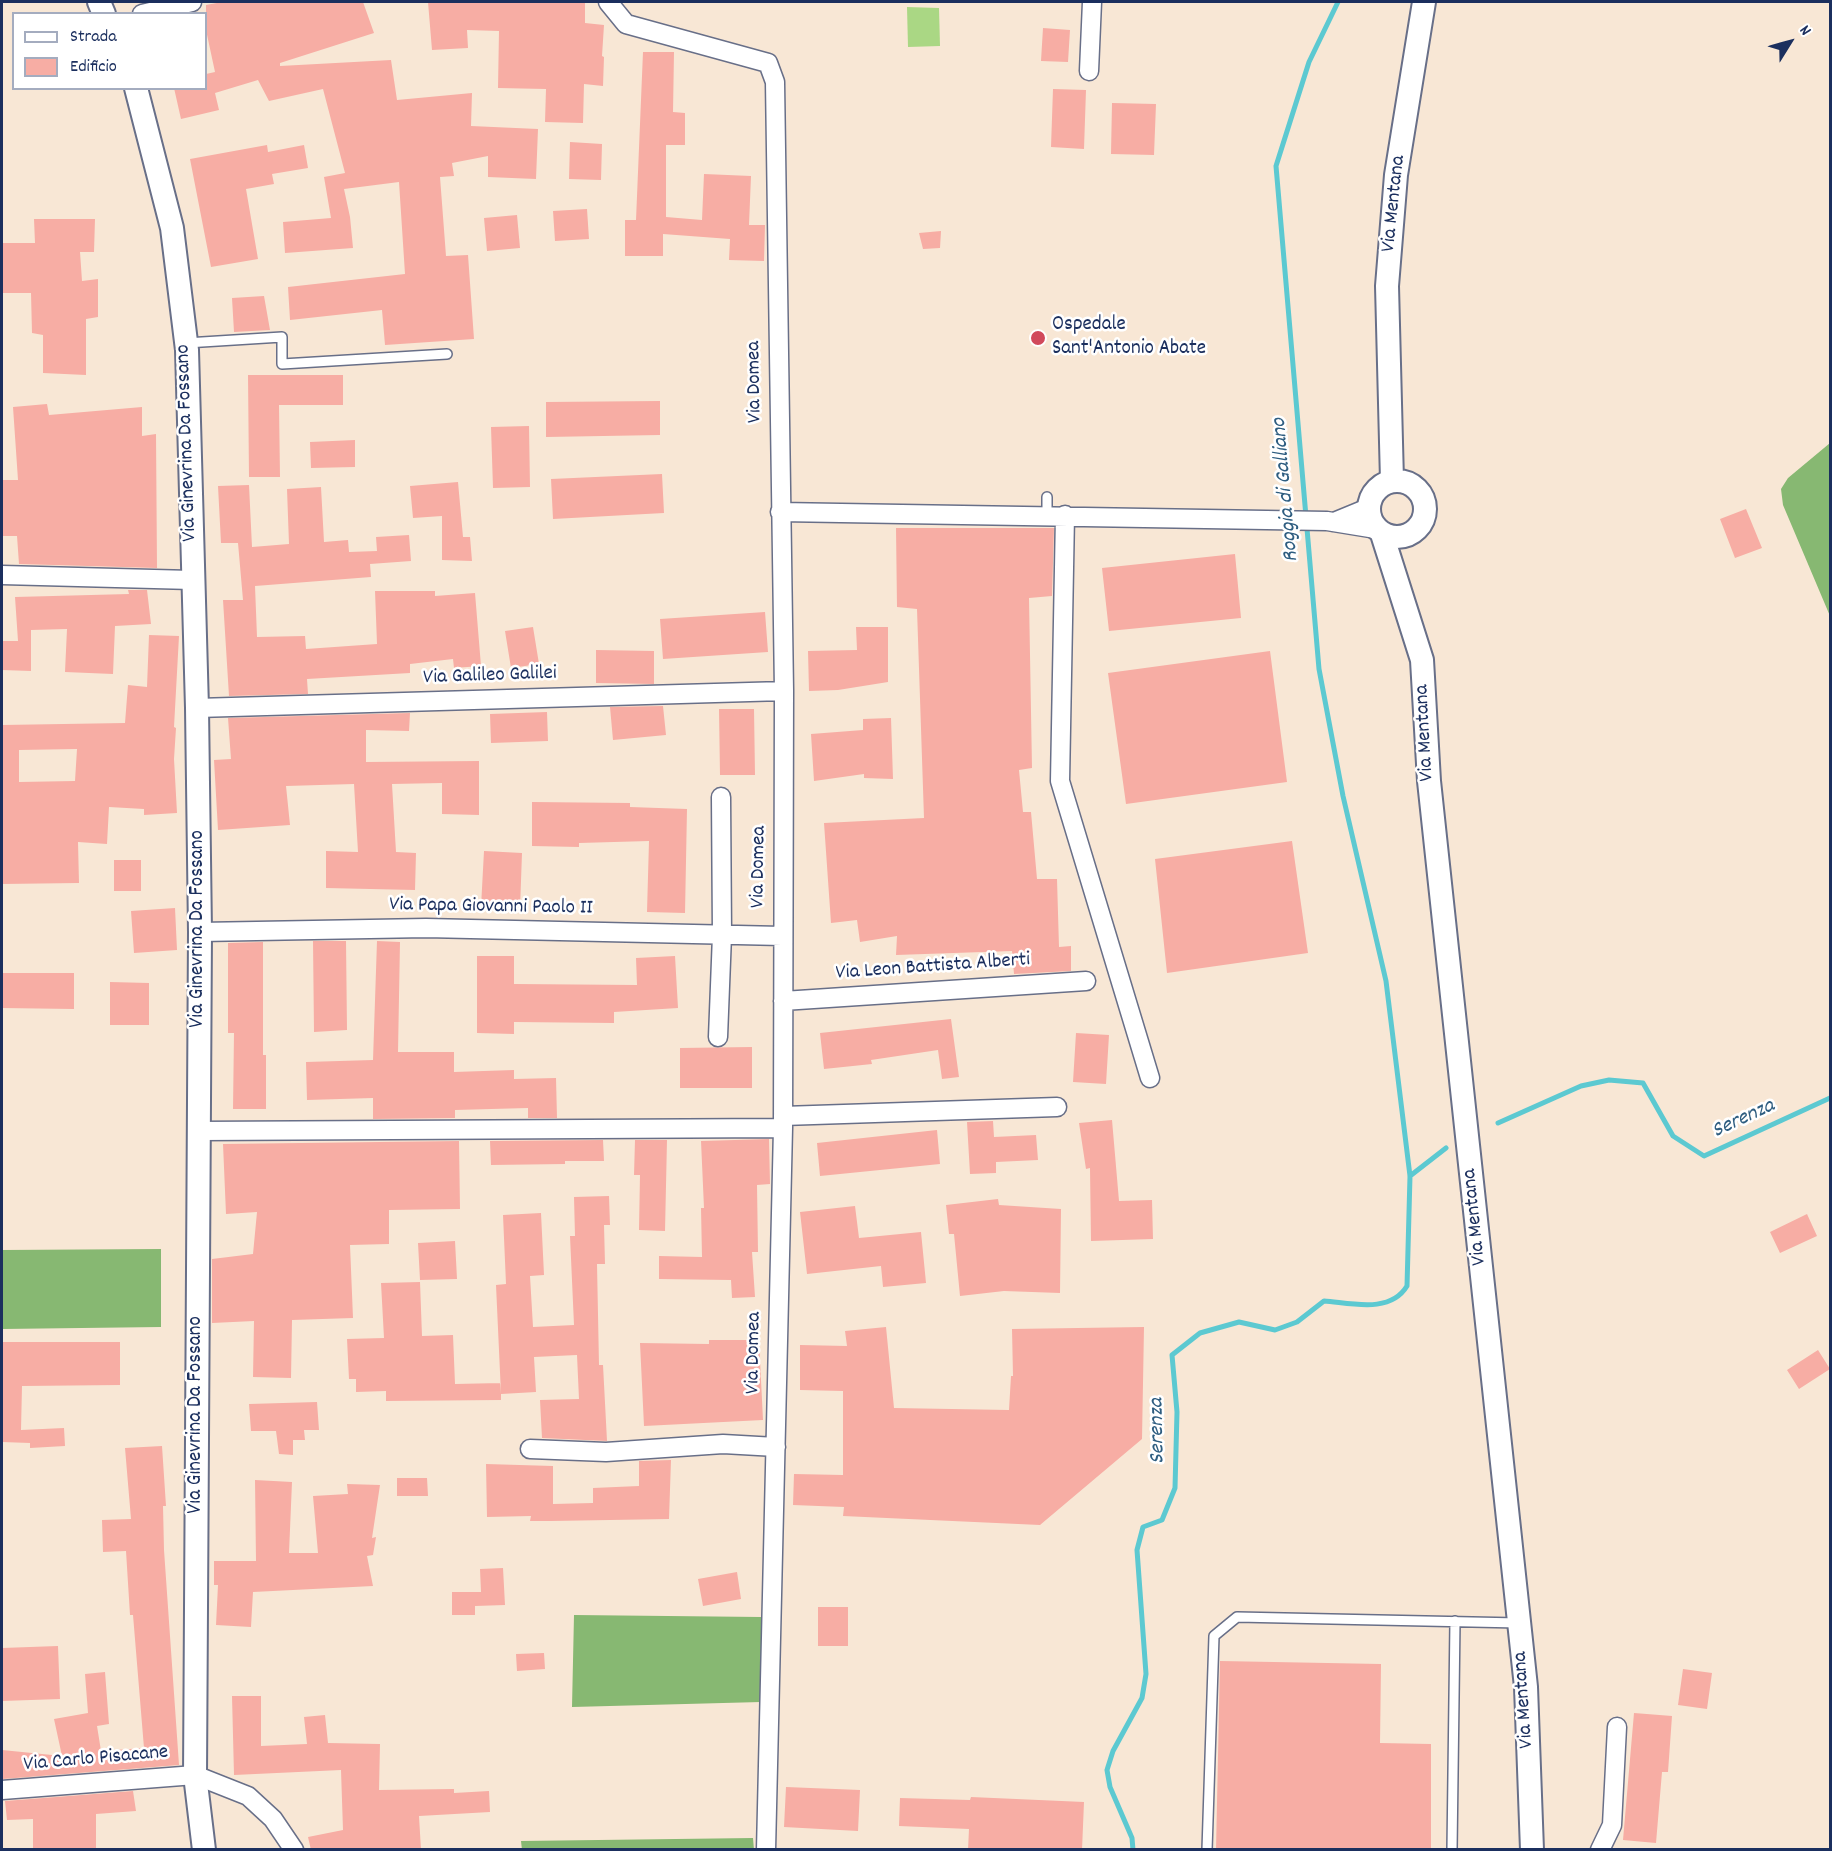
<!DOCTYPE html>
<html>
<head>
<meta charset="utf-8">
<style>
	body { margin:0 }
	#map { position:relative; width:1832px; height:1851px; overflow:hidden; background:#f8e7d5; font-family:Dekko,sans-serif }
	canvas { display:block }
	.frame { position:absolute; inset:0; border:3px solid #1b2f5e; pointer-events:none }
	.legend { position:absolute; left:12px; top:12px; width:195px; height:78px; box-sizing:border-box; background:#fff; border:2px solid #a4acbf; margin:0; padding:8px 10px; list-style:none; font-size:18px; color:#1b2f5e }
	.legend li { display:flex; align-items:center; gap:12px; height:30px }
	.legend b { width:30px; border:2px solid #a4acbf }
	.north { position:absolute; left:1760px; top:12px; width:60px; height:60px; -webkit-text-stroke:4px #fff; paint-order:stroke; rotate:53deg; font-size:16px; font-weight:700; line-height:24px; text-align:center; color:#1b2f5e }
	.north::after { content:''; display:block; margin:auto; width:21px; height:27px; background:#1b2f5e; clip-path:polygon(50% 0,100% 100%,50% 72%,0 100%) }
</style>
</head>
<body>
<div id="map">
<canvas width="1832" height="1851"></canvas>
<div class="frame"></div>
<ul class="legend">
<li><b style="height:8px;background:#fff"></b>Strada</li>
<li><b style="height:16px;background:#f7ada4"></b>Edificio</li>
</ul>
<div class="north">N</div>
</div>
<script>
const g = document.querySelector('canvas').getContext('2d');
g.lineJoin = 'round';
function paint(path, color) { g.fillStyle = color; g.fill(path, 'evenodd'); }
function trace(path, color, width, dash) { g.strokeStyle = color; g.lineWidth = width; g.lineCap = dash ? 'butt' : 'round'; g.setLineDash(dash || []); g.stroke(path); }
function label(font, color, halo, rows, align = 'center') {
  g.font = font + ' Dekko,sans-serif'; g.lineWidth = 5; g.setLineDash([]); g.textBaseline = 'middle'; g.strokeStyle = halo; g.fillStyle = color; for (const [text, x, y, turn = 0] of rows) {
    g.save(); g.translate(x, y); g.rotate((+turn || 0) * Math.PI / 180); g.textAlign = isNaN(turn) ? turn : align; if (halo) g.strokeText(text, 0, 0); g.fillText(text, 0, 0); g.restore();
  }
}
paint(new Path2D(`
	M907,7L939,8L940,46L908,47Z`), '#aad784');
paint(new Path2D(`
	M1830,443V616L1783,505L1781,489L1788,478Z
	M161,1249V1327L2,1329V1250Z
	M574,1615L761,1617V1702L572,1707Z
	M753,1838L754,1850H522L521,1841Z`), '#87b872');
trace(new Path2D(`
	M1498,1123L1581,1086L1609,1080L1643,1083L1673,1136L1704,1156L1830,1098
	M1410,1176L1446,1148
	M1133,1850L1132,1838L1110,1787L1107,1770L1113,1751L1142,1698L1146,1674L1137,1550L1143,1527L1162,1520L1175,1488L1177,1412L1172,1355L1200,1333L1239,1322L1275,1330L1297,1322L1324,1301C1351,1303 1390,1314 1407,1286L1410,1176L1386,981L1343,796L1319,669L1276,166L1309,62L1338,2`), '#5cc9d1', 5);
paint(new Path2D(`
	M222,2H363L374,33L280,63V66L391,60L397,100L472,93L471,126L538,129L536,179L488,177V156L452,163L454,176L440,177L446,256L468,255L474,339L385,345L382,310L290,320L288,287L405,274L399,182L344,189L350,217L353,248L285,253L283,222L331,218L324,177L345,173L323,89L269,101L258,80L215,93L219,110L181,119L174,88H206V74L215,72L206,30V5Z
	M428,2H585V23L604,25L602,56L604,57L603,86L584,84L583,123L545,122L546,89L498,88L499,31L467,30L468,48L432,50Z
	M1043,28L1070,30L1068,62L1041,61Z
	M643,52H674L673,112L685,113V145H666V217L702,220L704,174L751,176L749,225H765L764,261L729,260L730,239L663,234V256H625V220H636Z
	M1053,89L1086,90L1084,149L1051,147Z
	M1112,103L1156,104L1154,155L1111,154Z
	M570,142L602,144L601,180L569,179Z
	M267,145L268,152L304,145L308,168L272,174L274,184L246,189L258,259L211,267L190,159Z
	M587,209L589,239L555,241L553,211Z
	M517,215L520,248L487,251L484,218Z
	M34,219H95L94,252H80L82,281L98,279V317L86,319V375L43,373V335L32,333L31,293H2V243H35Z
	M941,231L940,248L923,249L919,233Z
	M264,296L270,330L234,332L232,298Z
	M248,375H343V405H279L280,477H249Z
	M660,401V435L546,437V402Z
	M47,404L49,415L142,407V436L156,434L157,568L19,564L17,536H2V480H18L13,407Z
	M529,426L530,487L493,488L491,427Z
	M355,440V467L311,468L310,442Z
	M662,474L664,513L553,519L551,479Z
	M458,482L463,537H470L472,561L442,560V516L413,518L410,486Z
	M249,485L252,547L289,544L287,489L321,487L324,542L348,540L349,552L377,551L376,537L409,535L411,561L370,564L371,577L255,586L257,637L305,636L306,649L377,644L375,591H435V596L475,593L481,666L454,668L453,659L410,664V673L307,679L308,694L229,696L223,600H243L238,543H221L218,486Z
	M1746,509L1762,548L1735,558L1720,519Z
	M896,528H1054L1052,596L1029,598L1032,768L1019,770L1023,812H1031L1037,879H1057L1059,947L1071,946V971L1014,974L1012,951L896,955L897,936L860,942L857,920L831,923L824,823L924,818L917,609L897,607Z
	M1235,554L1241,618L1109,631L1102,568Z
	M128,590H147L151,624L115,626L113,674L65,672L67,629L31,630V671L2,670V641H18L15,597L129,594Z
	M765,612L768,652L663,659L660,619Z
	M533,627L539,664L511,668L505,631Z
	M856,627H888V682L838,690L809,691L808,651L857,650Z
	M149,635L179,636L174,727L176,728L174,759L177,813L144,815V809L109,807L107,844L78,842L79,883L2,884V725L125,723L128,685L147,687ZM77,749L75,781L19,782V750Z
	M596,650L654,651V684L596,683Z
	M1270,651L1287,782L1126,804L1108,673Z
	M663,706L666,735L613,740L610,707Z
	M719,709H754L755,775H720Z
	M547,712L548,741L491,743L490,714Z
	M410,713L409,731L366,730V762L479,761V815L442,814V783L392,784L396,852L416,853L415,890L326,888V851L358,852L354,784L286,786L290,825L218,830L214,760L231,759L228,718Z
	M891,718L893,779L864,778V774L814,781L811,734L863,730V719Z
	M532,802L630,803V807L687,809L685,913L647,912L649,841L579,843V847L532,846Z
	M1292,841L1308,953L1167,973L1155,859Z
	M484,851L522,853L520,909L481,907Z
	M114,860H141V891H114Z
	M175,908L177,950L134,953L131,911Z
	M313,941H346L347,1030L314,1032Z
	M377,941L400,942L398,1052H454V1072L514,1070V1079L556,1078L557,1118H528V1108L455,1110V1118L373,1119V1098L307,1100L306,1062L373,1060Z
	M263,942V1055H266V1109H233L234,1033H228V943Z
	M477,956H514V984L637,985L636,958L675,956L678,1008L614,1012V1023L514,1022V1034L477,1033Z
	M2,973H74V1009L2,1008Z
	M110,982L149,983V1025H110Z
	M951,1019L959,1077L942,1079L938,1050L871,1060L872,1064L824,1069L820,1033Z
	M1076,1033L1109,1035L1106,1084L1073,1082Z
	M752,1047V1088H680V1048Z
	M1112,1120L1119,1201L1152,1200L1153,1239L1091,1241L1090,1168L1086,1169L1079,1123Z
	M993,1121L994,1137L1036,1135L1038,1160L996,1162V1173L970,1174L967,1122Z
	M937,1130L940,1164L820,1176L817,1143Z
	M769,1139L770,1184L757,1185L758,1252H752L755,1297L732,1298L731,1280L659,1279V1256L702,1257L701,1208H704L701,1141Z
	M603,1140L604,1161H565V1164L491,1165L490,1141Z
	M635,1140H667L665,1231L639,1230L640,1175H634Z
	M459,1141L460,1209L389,1210V1244L350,1245L353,1318L292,1320L291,1378L253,1377L254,1321L212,1323V1259L253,1254L257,1212L226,1214L223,1144Z
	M609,1196L610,1225H604L605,1264H597L599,1365H603L607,1441L542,1438L540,1400L579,1399L577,1355L534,1357L536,1392L501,1394L496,1285L506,1284L503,1215L541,1213L544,1275L530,1276L533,1327L574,1325L570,1236H575L574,1197Z
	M998,1199L999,1205L1061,1209L1060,1293L1004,1291L960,1296L954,1234H949L946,1205Z
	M855,1206L859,1238L921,1232L926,1283L883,1287L881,1266L807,1274L800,1212Z
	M1807,1214L1817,1236L1780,1253L1770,1232Z
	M455,1241L457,1279L420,1280L418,1243Z
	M420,1282L422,1336L453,1335L455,1384L501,1383V1400L386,1401V1391L356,1392V1379H349L347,1339L384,1338L381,1283Z
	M886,1327L894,1408L1009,1410L1011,1376H1013L1012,1329L1144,1327L1142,1439L1040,1525L843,1516L844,1507L793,1505L794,1474L843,1475V1391L800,1390V1345L847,1346L845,1331Z
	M709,1340H759L763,1420L644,1426L640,1343L709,1344Z
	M2,1342H120V1385L22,1386L21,1430L64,1428L65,1446L30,1448V1443L2,1442Z
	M1818,1350L1830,1369L1799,1389L1787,1370Z
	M317,1402L319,1430H304L305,1440H293V1455L279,1454L276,1431H251L249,1404Z
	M162,1446L166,1506H163L164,1550L179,1765L3,1779L2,1750L62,1756L54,1719L88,1713L85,1674L105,1672L109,1724L97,1726L101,1751L144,1748L133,1615H130L126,1551L103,1552L102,1520L131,1519L125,1448Z
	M671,1460L669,1519L551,1521H530L531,1516L487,1517L486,1464L553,1466V1504L593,1503V1488L639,1486V1461Z
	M397,1478H427L428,1496H397Z
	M255,1480L292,1482L289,1553H318L313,1496L348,1494L347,1484L380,1485L372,1538L376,1537L373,1555L367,1556L373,1586L253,1592L251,1627L216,1625L218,1585H214V1561H256Z
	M503,1568L505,1605L475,1606V1615H452V1592H481L480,1569Z
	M737,1572L741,1599L703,1606L698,1579Z
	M818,1607H848V1646H818Z
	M58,1646L60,1699L2,1701V1648Z
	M544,1653L545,1669L517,1671L516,1654Z
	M1220,1661L1381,1664L1380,1743L1431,1744V1850H1216Z
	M1683,1669L1712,1673L1707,1709L1678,1705Z
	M232,1696H261V1746L307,1744L304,1717L325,1715L328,1743L380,1744L379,1790L454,1789V1793L489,1791L490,1812L419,1816L421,1850H311L308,1837L343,1830L341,1770L234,1775Z
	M1634,1713L1672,1716L1668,1772H1662L1656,1843L1623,1840Z
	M786,1787L860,1790L858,1831L784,1827Z
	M133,1791L136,1811L96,1814V1850H33V1819L7,1820L5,1801Z
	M971,1797L1084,1802L1082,1850H968L969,1829L899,1826L900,1798L970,1800Z`), '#f7ada4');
const service = new Path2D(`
	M186,343L282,337V364L447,354
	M1047,497V515
	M1207,1850L1214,1636L1237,1617L1519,1623
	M1452,1850L1455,1621`);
const minor = new Path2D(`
	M608,2L626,24L768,63L775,82L784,691L783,1128L766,1850
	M142,14L192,2
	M1089,71L1092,2
	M780,512L1327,521L1376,529
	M1065,515L1060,781L1150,1078
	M1334,522L1368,508
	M2,575L192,580
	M197,708L784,691
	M200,932L426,928L782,936
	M783,1001L1086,981
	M718,1037L722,935L721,797
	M783,1116L1057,1107
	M199,1131L783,1128
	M530,1449L606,1452L723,1444L776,1447
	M2,1790L195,1775L248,1796L273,1819L294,1850
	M1600,1850L1612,1825L1617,1727`);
const tertiary = new Path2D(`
	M99,2L104,14
	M136,88L172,228L187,350L197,708L200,932L195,1775L204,1850
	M1369 509a28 28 0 1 1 56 0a28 28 0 1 1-56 0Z
	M1392,481L1387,286L1396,175L1424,2
	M1382,534L1422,660L1429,781L1526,1687L1532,1850`);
trace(service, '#686f88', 12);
trace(minor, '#686f88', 21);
trace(tertiary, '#686f88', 26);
trace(service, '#fff', 9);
trace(minor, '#fff', 18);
trace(tertiary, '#fff', 22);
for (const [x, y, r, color] of [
	[1038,338,8,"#d1495b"]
]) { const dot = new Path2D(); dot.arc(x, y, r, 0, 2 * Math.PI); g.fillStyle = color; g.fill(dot); trace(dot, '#fff', 2); }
label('21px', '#1b2f5e', '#fff', [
	["Via Mentana",1395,204,-84],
	["Via Domea",756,382,-91],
	["Via Ginevrina Da Fossano",188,443,-92],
	["Via Galileo Galilei",490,677,-2],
	["Via Mentana",1426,733,-93],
	["Via Domea",760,867,-89],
	["Via Papa Giovanni Paolo II",491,908,1],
	["Via Ginevrina Da Fossano",199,929,-90],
	["Via Leon Battista Alberti",933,968,-4],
	["Via Mentana",1476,1217,-96],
	["Via Domea",755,1353,-89],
	["Via Ginevrina Da Fossano",197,1415,-90],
	["Via Mentana",1525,1700,-94],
	["Via Carlo Pisacane",96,1760,-5]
]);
label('21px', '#1b2f5e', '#fff', [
	["Ospedale",1052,326],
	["Sant'Antonio Abate",1052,350]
], 'left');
label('italic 22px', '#2e5d80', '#fff', [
	["Roggia di Galliano",1287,490,-95],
	["Serenza",1744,1120,-25],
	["Serenza",1159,1431,-91]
]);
</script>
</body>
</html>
